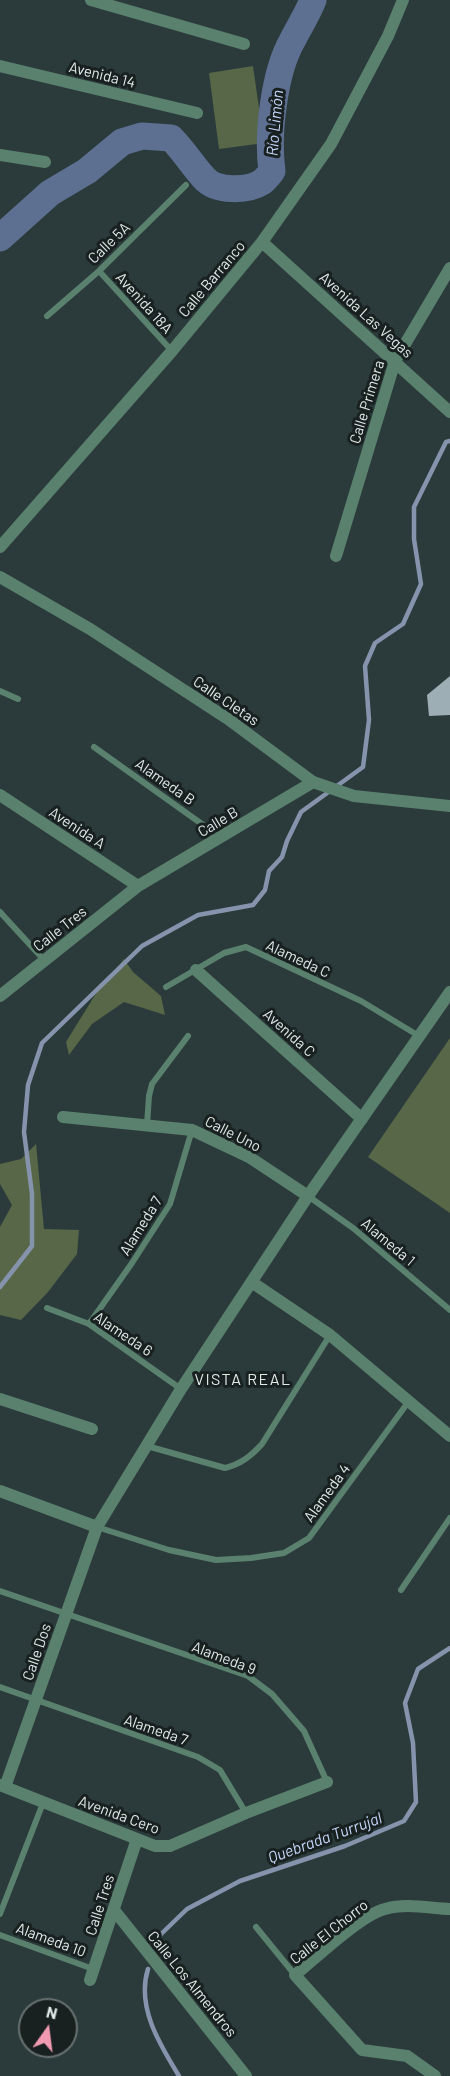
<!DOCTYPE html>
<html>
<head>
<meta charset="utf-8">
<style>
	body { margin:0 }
	#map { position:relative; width:450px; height:2076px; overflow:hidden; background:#2b3b3b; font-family:Barlow,sans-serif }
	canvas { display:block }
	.north { position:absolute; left:18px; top:1998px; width:60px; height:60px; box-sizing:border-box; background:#192020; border:2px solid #687070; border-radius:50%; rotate:14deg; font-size:16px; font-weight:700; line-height:24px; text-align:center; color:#dfe9e8 }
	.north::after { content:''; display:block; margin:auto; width:21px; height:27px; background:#f19ab2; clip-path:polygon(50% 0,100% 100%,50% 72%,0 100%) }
</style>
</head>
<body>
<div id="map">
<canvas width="450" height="2076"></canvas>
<div class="north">N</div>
</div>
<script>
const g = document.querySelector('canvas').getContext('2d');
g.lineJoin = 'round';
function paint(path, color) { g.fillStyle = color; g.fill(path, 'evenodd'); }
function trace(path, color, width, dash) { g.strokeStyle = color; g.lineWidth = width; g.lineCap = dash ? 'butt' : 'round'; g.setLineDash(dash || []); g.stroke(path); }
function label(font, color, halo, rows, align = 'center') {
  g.font = font + ' Barlow,sans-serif'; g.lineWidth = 6; g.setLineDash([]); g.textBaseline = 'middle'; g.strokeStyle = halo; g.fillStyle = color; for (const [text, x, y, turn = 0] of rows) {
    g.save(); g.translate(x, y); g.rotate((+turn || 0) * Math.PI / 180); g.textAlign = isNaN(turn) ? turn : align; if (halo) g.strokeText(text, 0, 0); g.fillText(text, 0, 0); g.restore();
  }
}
paint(new Path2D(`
	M253,66L264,143L219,149L209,73Z
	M124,959L133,972L161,996L165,1015L124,1002L92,1024L69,1055L66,1042L95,995Z
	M450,1038V1213L368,1157Z
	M36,1144L44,1229L79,1230L77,1254L48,1292L21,1320L0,1315V1227L12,1205L0,1184V1164L21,1159Z`), '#576748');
trace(new Path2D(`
	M0,1287L32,1246V1194L24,1132L28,1085L42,1043L142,946L198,915L253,905L265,890L269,871L282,857L287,841L301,812L363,767L369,720L365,666L375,643L403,624L421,584L414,539V507L446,442L450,441
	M156,1946L158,1937L187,1909L240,1881L345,1846L404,1821L416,1802L413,1743L405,1703L418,1669L450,1648
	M148,1969C136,2007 160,2045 179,2076`), '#8594ac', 4.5);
trace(new Path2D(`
	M0,238L50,193L87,171L122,142L142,136L171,138C184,151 192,165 204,178C216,192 248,191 262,182C266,179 269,175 272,171C267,135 274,73 292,41C299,27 307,15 313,0`), '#5e7092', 27);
paint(new Path2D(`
	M450,676V715L429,716L427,695Z`), '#9eaeb5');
trace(new Path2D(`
	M99,271L172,351
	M47,316L99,271L186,185
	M0,691L18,699
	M94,747L220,837
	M0,912L44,960
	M166,987L224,953L246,947L361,1001L419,1036
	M147,1125L149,1096L152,1084L188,1036
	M308,1196L353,1228L450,1310
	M47,1308L89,1324L181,1389
	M89,1324L132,1263L170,1204L192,1130
	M147,1446L225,1468C241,1464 251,1456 262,1444L330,1335
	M97,1527L169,1550L216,1560L251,1558L284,1553L309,1538L409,1401
	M401,1590L450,1518
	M0,1591L248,1676L272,1694L304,1731L327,1782
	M0,1687L198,1757L220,1770L246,1813
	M0,1914L43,1803
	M256,1927L295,1975
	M0,1935L93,1969`), '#5a816e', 6);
trace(new Path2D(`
	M91,0L244,44
	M0,66L197,113
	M0,155L45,162
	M262,242L450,412
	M0,547L172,351L262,242L331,144L388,36L403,0
	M336,556L395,361L450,268
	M0,795L138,886
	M196,970L362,1119
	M0,996L138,886L313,782
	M63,1117L192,1130L249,1157L308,1196
	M253,1283L330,1335L450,1436
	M0,1399L92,1429
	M0,1491L97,1527
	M0,1785L155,1846H170L246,1813L327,1782
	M5,1787L97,1527L181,1389L308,1196L450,992
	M114,1910L246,2076
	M90,1980L137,1839
	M435,2076L407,2056L362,2050L295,1975C316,1958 361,1915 385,1909C405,1903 429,1908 450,1909`), '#5a816e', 12);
trace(new Path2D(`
	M0,577L90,629L228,719L313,782L354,796L450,806`), '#5a816e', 12);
label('15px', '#dfe9e8', '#192020', [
	["Avenida 14",102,75,14],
	["Calle 5A",109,243,-44],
	["Calle Barranco",212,279,-50],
	["Avenida 18A",144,303,48],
	["Avenida Las Vegas",366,315,42],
	["Calle Primera",367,402,-73],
	["Calle Cletas",226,701,34],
	["Alameda B",165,782,35],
	["Calle B",218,822,-31],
	["Avenida A",77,828,33],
	["Calle Tres",60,929,-38],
	["Alameda C",298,959,25],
	["Avenida C",289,1033,42],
	["Calle Uno",233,1134,27],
	["Alameda 7",141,1226,-58],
	["Alameda 1",388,1242,40],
	["Alameda 6",123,1334,34],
	["Alameda 4",327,1493,-54],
	["Calle Dos",37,1652,-71],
	["Alameda 9",224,1658,21],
	["Alameda 7",156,1730,19],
	["Avenida Cero",119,1815,20],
	["Calle Tres",100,1905,-72],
	["Calle El Chorro",329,1932,-38],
	["Alameda 10",51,1940,20],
	["Calle Los Almendros",192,1984,51]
]);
label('italic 16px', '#c4d7fa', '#192020', [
	["Río Limón",275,123,-85],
	["Quebrada Turrujal",325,1838,-20]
]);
g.letterSpacing = '1.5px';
label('16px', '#dfe9e8', '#192020', [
	["VISTA REAL",243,1380]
]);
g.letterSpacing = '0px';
</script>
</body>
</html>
